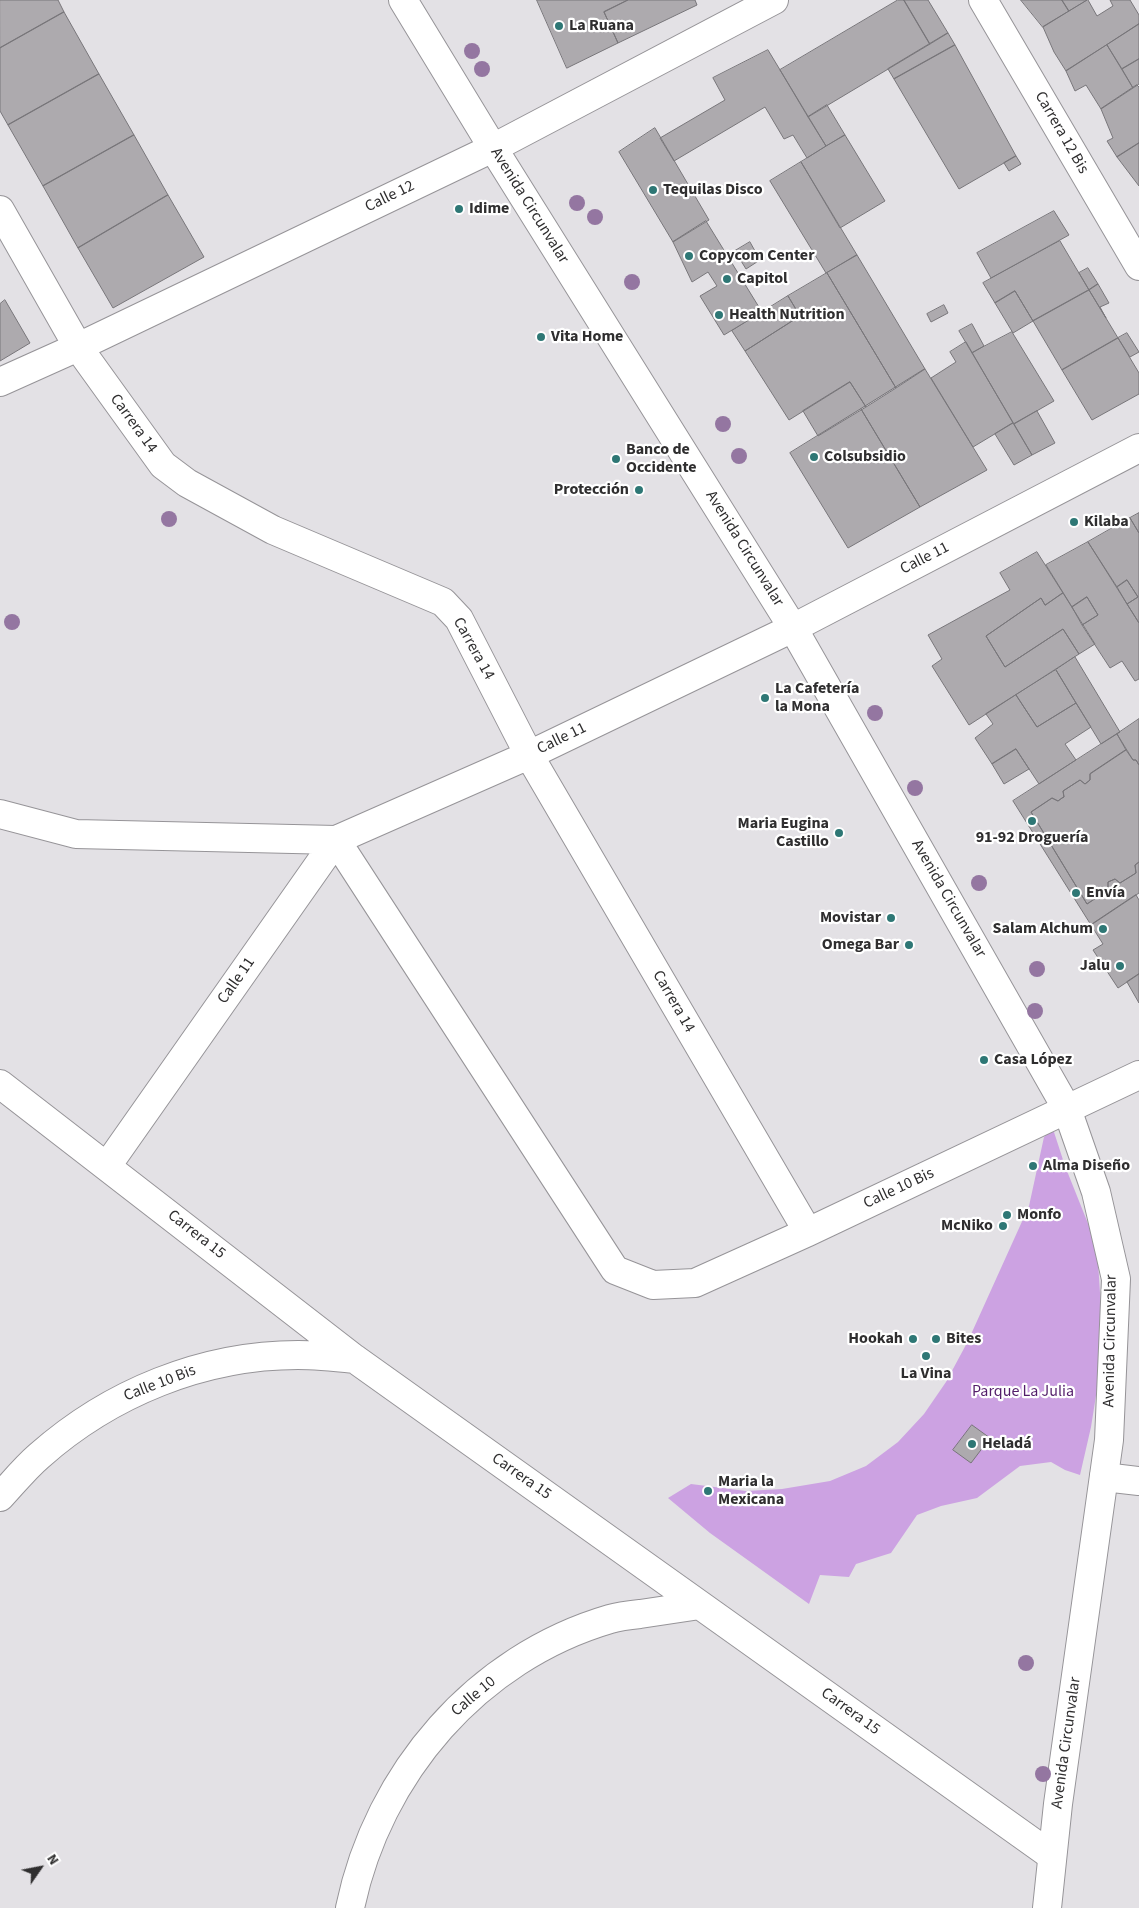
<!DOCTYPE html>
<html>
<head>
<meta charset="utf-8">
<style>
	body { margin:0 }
	#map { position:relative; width:1139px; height:1908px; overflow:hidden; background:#e3e1e5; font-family:"Source Sans 3",sans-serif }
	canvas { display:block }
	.north { position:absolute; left:15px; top:1843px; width:50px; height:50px; -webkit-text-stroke:4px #fff; paint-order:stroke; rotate:57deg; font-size:14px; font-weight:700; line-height:20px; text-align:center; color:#2f2e2f }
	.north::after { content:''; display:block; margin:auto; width:18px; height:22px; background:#2f2e2f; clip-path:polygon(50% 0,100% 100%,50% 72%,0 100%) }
</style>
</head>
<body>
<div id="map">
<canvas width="1139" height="1908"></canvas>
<div class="north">N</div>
</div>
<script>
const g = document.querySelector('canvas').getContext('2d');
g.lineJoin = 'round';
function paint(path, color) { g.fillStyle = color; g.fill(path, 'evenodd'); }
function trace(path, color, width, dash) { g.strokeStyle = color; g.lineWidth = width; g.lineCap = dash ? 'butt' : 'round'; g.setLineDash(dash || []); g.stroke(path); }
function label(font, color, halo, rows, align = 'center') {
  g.font = font + ' "Source Sans 3",sans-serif'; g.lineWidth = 4.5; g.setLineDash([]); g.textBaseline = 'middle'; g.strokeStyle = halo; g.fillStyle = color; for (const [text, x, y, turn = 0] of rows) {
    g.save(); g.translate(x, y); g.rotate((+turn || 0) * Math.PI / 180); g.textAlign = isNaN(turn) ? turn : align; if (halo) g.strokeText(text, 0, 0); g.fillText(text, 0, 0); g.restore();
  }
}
paint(new Path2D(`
	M1053,1129L1065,1166L1097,1246L1102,1324L1098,1383L1091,1427L1080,1475L1065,1470L1051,1462L1020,1466L977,1498L941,1506L917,1515L891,1553L856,1564L849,1577L820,1575L809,1604L710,1533L668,1498L691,1484L746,1491L782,1489L830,1481L866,1466L898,1442L924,1414L946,1382L968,1341L1029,1206L1044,1137Z`), '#cca2e2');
const building = new Path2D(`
	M0,0H58L64,12L0,48Z
	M537,0H628L604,12L618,43L567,68Z
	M628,0H695L697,5L618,43L604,12Z
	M898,0H904L930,44L808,117L780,70Z
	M904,0H928L948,33L930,44Z
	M1021,0H1062L1069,11L1043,27Z
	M1062,0H1087L1069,11Z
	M1088,0L1097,16L1113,6L1110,0H1130L1139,15V24L1066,71L1054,52L1043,27Z
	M64,12L99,74L8,125L0,111V48Z
	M1139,24V59L1122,69L1107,45Z
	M948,33L955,45L894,79L888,69Z
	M955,45L1016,156L959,189L894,79Z
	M1107,45L1133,88L1101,109L1086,85L1075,91L1066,71Z
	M768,50L826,146L807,158L793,135L784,139L765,107L674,161L660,138L725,100L713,78Z
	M1139,59V84L1133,88L1122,69Z
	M99,74L134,135L43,186L8,125Z
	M1137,85L1139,87V143L1117,157L1107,141L1113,138L1101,109Z
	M827,105L845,135L826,146L808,117Z
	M655,128L709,220L673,242L619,152Z
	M134,135L168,195L78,248L43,186Z
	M845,135L885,201L840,228L801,162Z
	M1139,143V186L1117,157Z
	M1016,156L1021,164L1009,171L1004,163Z
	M801,162L857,255L826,273L770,181Z
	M168,195L204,257L113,308L78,248Z
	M1054,211L1069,235L991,278L977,253Z
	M706,221L762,312L724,335L700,296L717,286L708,272L692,282L673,242Z
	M1060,241L1089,290L1033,321L1015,291L995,303L983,283Z
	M750,242L760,260L746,269L735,251Z
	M857,255L925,369L896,388L827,273Z
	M1088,268L1098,284L1089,290L1079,273Z
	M827,273L896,388L866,407L850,382L789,420L745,351L800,316L788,296Z
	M1098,284L1109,303L1100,307L1106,318L1089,290Z
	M1089,290L1118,338L1062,370L1033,321Z
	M1015,291L1033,321L1013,333L995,303Z
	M788,296L800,316L745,351L732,331Z
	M5,300L30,343L0,361V304Z
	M944,305L948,313L931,322L927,314Z
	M972,324L984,346L972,353L959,331Z
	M1012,332L1054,401L1014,424L972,353Z
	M1127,333L1139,352L1130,357L1118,338Z
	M1118,338L1139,373V394L1092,420L1062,370Z
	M966,342L1013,423L973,447L931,378L956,362L950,352Z
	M925,369L987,470L920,507L861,409Z
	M850,382L866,407L818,436L803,411Z
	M861,409L920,507L848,548L790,453Z
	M1037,411L1055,443L1032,455L1014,424Z
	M1013,423L1032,455L1014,465L995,434Z
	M1139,513V533L1130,518Z
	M1130,518L1139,533V623L1127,604L1138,597L1127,580L1117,587L1088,542Z
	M1088,542L1139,623V679L1135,681L1122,661L1110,668L1082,625L1098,615L1087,597L1072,607L1046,565Z
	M1037,552L1063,593L1045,605L1041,598L986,636L1005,667L1063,629L1079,654L969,725L932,666L942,659L928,635L1010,590L1000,573Z
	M1127,580L1138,597L1127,604L1117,587Z
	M1063,593L1095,644L1079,654L1063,629L1005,667L986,636L1041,598L1045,605Z
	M1087,597L1098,615L1082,625L1072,607Z
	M1075,657L1120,732L1101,744L1056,670Z
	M1056,670L1076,703L1037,727L1016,695Z
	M1016,695L1037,727L1076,703L1091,727L1065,744L1076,760L1039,784L1016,749L992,764L975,738L993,724L986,714Z
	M1139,719V765L1136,760H1133L1117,734Z
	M1117,734L1126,750L1090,774V780L1085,784L1080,780L1063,791L1064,797L1062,798L1058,801L1052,798L1031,812L1087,904L1108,890V882L1115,879L1120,883L1136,873L1135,865L1139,862V893L1091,925L1013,801Z
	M1016,749L1029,769L1004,784L992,764Z
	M1126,750L1133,760H1136L1139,765V862L1135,865L1136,873L1120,883L1115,879L1108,882V890L1087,904L1031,812L1052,798L1058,801L1062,798L1064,797L1063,791L1080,780L1085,784L1090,780V774Z
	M1136,895L1139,900V974L1118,988L1093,950L1103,944L1091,925Z
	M1139,974V1003L1127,982Z
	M972,1425L990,1438L971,1463L953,1450Z`);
paint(building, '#adaaae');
trace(building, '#78767a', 1);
const minor = new Path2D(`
	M0,210L78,347L163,465L187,483L273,530L443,602L459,619L529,755L808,1232
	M0,382L78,347L493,148L774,0
	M0,814L76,834L336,840
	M336,840L615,1270L653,1285L695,1283L808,1232L1139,1075
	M0,1084L355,1359L1052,1856
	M107,1166L336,840L529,755L793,628L1139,448
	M1104,1477L1139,1481
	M0,1497C13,1483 25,1468 39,1456C110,1393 203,1355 298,1355C317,1355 336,1357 355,1359
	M350,1908C378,1773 477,1658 610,1619C620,1616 630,1615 640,1614C660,1611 680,1608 700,1605`);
const tertiary = new Path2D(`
	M403,0L493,148L793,628L1067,1109L1096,1192L1116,1279L1109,1440L1058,1804L1047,1908
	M983,0L1139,266`);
trace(minor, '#969498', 30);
trace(tertiary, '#969498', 30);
trace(minor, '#fff', 28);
trace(tertiary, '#fff', 28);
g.fillStyle = '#9476a1';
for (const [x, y] of [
	[472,51],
	[482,69],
	[577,203],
	[595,217],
	[632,282],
	[723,424],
	[739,456],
	[169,519],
	[12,622],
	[875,713],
	[915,788],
	[979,883],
	[1037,969],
	[1035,1011],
	[1026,1663],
	[1043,1774]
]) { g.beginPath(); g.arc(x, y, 8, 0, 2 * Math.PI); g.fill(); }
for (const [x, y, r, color] of [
	[559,26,5,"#2e7775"],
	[653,190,5,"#2e7775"],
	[459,209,5,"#2e7775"],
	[689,256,5,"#2e7775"],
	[727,279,5,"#2e7775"],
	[719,315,5,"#2e7775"],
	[541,337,5,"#2e7775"],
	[814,457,5,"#2e7775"],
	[616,459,5,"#2e7775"],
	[639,490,5,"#2e7775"],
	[1074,522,5,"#2e7775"],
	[765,698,5,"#2e7775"],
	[1032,821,5,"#2e7775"],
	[839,833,5,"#2e7775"],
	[1076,893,5,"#2e7775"],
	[891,918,5,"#2e7775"],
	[1103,929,5,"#2e7775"],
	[909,945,5,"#2e7775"],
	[1120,966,5,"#2e7775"],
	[984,1060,5,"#2e7775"],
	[1033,1166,5,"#2e7775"],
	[1007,1215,5,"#2e7775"],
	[1003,1226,5,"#2e7775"],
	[913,1339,5,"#2e7775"],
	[936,1339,5,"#2e7775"],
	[926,1356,5,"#2e7775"],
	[972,1444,5,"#2e7775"],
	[708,1491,5,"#2e7775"]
]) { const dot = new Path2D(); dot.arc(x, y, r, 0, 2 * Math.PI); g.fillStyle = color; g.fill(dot); trace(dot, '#fff', 2); }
label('bold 16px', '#2f2e2f', '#fff', [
	["La Ruana",569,26],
	["Tequilas Disco",663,190],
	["Idime",469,209],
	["Copycom Center",699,256],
	["Capitol",737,279],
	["Health Nutrition",729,315],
	["Vita Home",551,337],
	["Banco de",626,450],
	["Occidente",626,468],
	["Colsubsidio",824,457],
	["Protección",629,490,"right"],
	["Kilaba",1084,522],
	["La Cafetería",775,689],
	["la Mona",775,707],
	["Maria Eugina",829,824,"right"],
	["Castillo",829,842,"right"],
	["91-92 Droguería",1032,838,"center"],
	["Envía",1086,893],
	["Movistar",881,918,"right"],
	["Salam Alchum",1093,929,"right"],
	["Omega Bar",899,945,"right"],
	["Jalu",1110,966,"right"],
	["Casa López",994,1060],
	["Alma Diseño",1043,1166],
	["Monfo",1017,1215],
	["McNiko",993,1226,"right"],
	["Hookah",903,1339,"right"],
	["Bites",946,1339],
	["La Vina",926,1374,"center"],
	["Heladá",982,1444],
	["Maria la",718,1482],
	["Mexicana",718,1500]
], 'left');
label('16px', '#2f2e2f', '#fff', [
	["Carrera 12 Bis",1061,133,60],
	["Calle 12",390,197,-26],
	["Avenida Circunvalar",529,206,58],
	["Carrera 14",133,424,54],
	["Avenida Circunvalar",744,549,58],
	["Calle 11",925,559,-27],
	["Carrera 14",473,649,61],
	["Calle 11",562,739,-26],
	["Avenida Circunvalar",948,899,60],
	["Calle 11",237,981,-55],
	["Carrera 14",673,1002,60],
	["Calle 10 Bis",899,1189,-25],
	["Carrera 15",196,1235,38],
	["Avenida Circunvalar",1111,1341,-89],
	["Calle 10 Bis",160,1384,-21],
	["Carrera 15",521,1477,35],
	["Calle 10",474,1697,-40],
	["Carrera 15",850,1712,36],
	["Avenida Circunvalar",1067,1743,-82]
]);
label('16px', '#531e6a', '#fff', [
	["Parque La Julia",1023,1392]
]);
</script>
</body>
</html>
